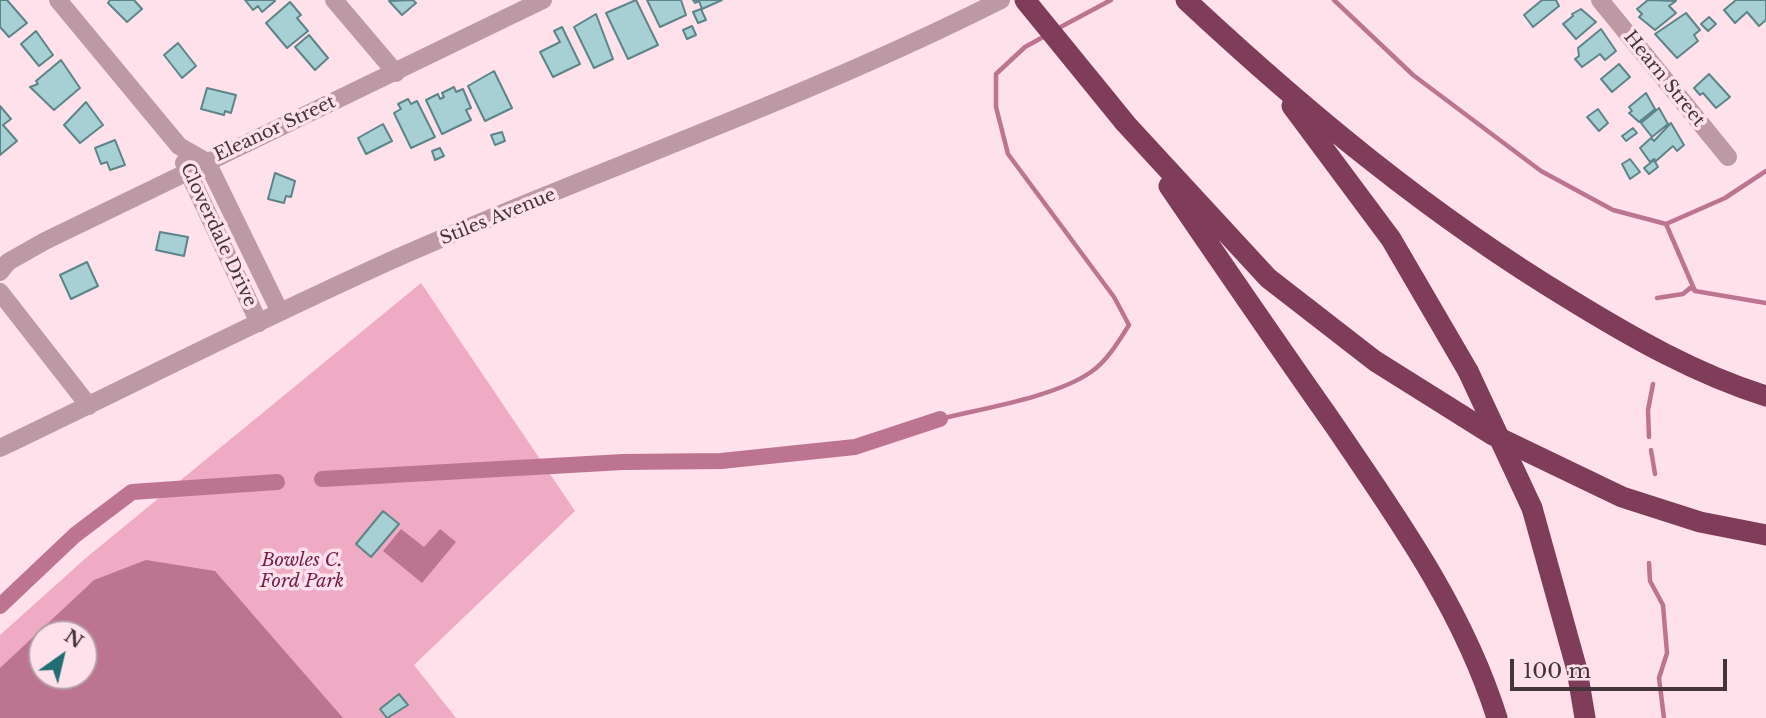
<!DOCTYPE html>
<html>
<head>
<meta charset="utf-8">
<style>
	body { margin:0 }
	#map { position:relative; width:1766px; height:718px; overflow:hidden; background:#fee1eb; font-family:"Libre Baskerville",serif }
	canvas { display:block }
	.north { position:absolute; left:28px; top:620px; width:70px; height:70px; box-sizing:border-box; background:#fee1eb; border:2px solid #b39ca4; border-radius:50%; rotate:34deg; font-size:19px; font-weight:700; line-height:28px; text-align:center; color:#43353a }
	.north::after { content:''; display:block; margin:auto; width:24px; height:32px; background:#216d73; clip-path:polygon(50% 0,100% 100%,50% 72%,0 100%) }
	.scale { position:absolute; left:1510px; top:659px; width:217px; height:32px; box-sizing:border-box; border:4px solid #43353a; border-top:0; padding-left:9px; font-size:21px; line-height:24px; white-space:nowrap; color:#43353a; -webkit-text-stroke:5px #fee1eb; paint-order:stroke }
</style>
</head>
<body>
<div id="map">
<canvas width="1766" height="718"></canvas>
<div class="north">N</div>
<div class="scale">100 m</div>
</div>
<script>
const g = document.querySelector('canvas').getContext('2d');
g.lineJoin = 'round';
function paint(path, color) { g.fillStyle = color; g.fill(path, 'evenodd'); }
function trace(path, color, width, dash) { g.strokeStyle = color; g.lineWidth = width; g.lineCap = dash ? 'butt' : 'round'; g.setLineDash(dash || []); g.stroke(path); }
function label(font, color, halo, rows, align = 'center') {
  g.font = font + ' "Libre Baskerville",serif'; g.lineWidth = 7; g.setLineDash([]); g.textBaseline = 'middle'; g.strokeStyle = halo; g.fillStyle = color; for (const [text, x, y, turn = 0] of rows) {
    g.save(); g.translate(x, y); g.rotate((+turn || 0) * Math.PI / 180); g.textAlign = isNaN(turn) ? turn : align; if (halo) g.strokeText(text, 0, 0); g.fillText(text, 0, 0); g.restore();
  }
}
paint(new Path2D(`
	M421,283L575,511L414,665L456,718H0V635L87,557ZM42,634H84V676H42Z`), '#efabc4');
paint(new Path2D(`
	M401,529L424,547L440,529L456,542L422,583L383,551Z
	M146,560L215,571L343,718H0V668L94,580ZM42,634H84V676H42Z`), '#bd7491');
trace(new Path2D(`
	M1334,0L1413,75L1541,171L1613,210L1666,224L1725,198L1766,171
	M1055,30L1111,0
	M1666,224L1695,291L1766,303
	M1657,298L1683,294L1690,288L1695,290
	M940,419C984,408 1055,397 1091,372C1107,361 1119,341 1129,325L1114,297L1008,154L996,107V74L1025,47L1045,36
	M1649,437L1648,410L1653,384
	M1651,450L1655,474
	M1649,563L1650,581L1663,605L1667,653L1659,678L1664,718`), '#bd7491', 4.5);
trace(new Path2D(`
	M322,479L623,462L721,461L855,447L940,419
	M0,606L75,535L132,492L277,482`), '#bd7491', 16);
const building = new Path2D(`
	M0,0H7L27,23L9,37L0,27Z
	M134,0L142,9L127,22L108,3L110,0Z
	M245,0H274L275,1L262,12L258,6L253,10Z
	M413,0L416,3L402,15L389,1Z
	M636,0L658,45L628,59L606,13Z
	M647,0H681L686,15L660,27Z
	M693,0H722L702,9L699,1L695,3Z
	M1542,0H1556L1559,6L1533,27L1524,15Z
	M1648,0L1676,1L1669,6L1676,13L1655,30L1639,17L1642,14L1637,9Z
	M1736,0H1766V20L1759,26L1747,12L1735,23L1724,10Z
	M290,2L301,15L297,18L308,31L287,48L266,23Z
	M701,9L706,20L698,23L693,12Z
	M1581,9L1596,22L1576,39L1563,24L1573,16L1572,14Z
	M1686,13L1700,30L1694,35L1698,41L1677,58L1655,34Z
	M596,14L613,59L594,68L574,27Z
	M1709,17L1716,24L1708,31L1701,24Z
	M692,26L696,35L687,39L683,30Z
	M562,27L580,64L553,77L540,52L560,42L554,31Z
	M1601,29L1616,51L1605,60L1600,54L1582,67L1575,59L1579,56L1578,48Z
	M36,31L53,55L39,66L21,44Z
	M309,35L328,58L315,70L295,47Z
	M178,43L196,66L182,78L164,55Z
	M61,60L80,88L54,110L30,87L38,84L36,81Z
	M1619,64L1630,77L1612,92L1601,79Z
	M494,71L512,108L485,121L468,86Z
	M1709,74L1730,97L1716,108L1703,93L1700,95L1694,88Z
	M454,87L456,92L463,89L471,108L466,110L471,120L442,134L426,100L438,94L440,99L444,97L442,93Z
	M207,88L236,95L231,113L225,111L224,115L201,109Z
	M1646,93L1655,109L1639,122L1629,113L1632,111L1629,107Z
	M408,99L411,104L417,101L435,137L411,148L394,113L401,109L398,104Z
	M86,102L103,125L80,143L64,125Z
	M0,106L11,119L3,125L17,141L0,155Z
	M1659,108L1668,124L1652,137L1641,123Z
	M1598,109L1608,123L1599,131L1587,117Z
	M1671,123L1684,145L1677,151L1673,146L1656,161L1654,159L1650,162L1640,148L1651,138L1654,141Z
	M383,124L392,141L366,154L358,138Z
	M1633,128L1637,133L1626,141L1622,136Z
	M502,132L505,141L495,145L491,135Z
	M115,140L125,165L110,170L107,162L101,164L95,148Z
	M440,148L444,156L435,160L432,151Z
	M1630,159L1640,172L1630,179L1622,164Z
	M1654,160L1658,167L1649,174L1644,168Z
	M275,173L295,181L291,197L286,196L284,203L268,199Z
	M160,232L188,237L184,256L156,250Z
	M87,262L98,286L71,299L60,275Z
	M383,511L399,524L371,557L356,544Z
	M399,694L408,705L387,718L380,709Z`);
paint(building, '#a7d0d4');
trace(building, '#5d8488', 2);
trace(new Path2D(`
	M58,0L179,146L207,162L280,312
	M334,0L396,73
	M1600,0L1728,157
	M184,163L259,323
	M0,272L8,262L45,241L543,0
	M0,292L89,406
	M0,448C136,383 270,314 408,253C605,167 809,97 1001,0`), '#bc99a5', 18);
trace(new Path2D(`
	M1025,0L1126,124L1268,278L1375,361L1493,435L1622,497L1700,522L1766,535
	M1186,0C1306,112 1430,215 1571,300C1633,338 1696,374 1766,396
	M1292,106L1391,239L1468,371
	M1169,186C1223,265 1277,344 1332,422C1396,516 1463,609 1497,718
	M1532,508L1577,670L1585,718`), '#7f3d59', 21);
trace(new Path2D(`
	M1468,371L1532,508`), '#7f3d59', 21);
label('18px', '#43353a', '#fee1eb', [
	["Hearn Street",1664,79,51],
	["Eleanor Street",275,129,-25],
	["Stiles Avenue",498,217,-22],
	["Cloverdale Drive",218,235,65]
]);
label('italic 18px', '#751d48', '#fee1eb', [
	["Bowles C.",302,561],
	["Ford Park",302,582]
]);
</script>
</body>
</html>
